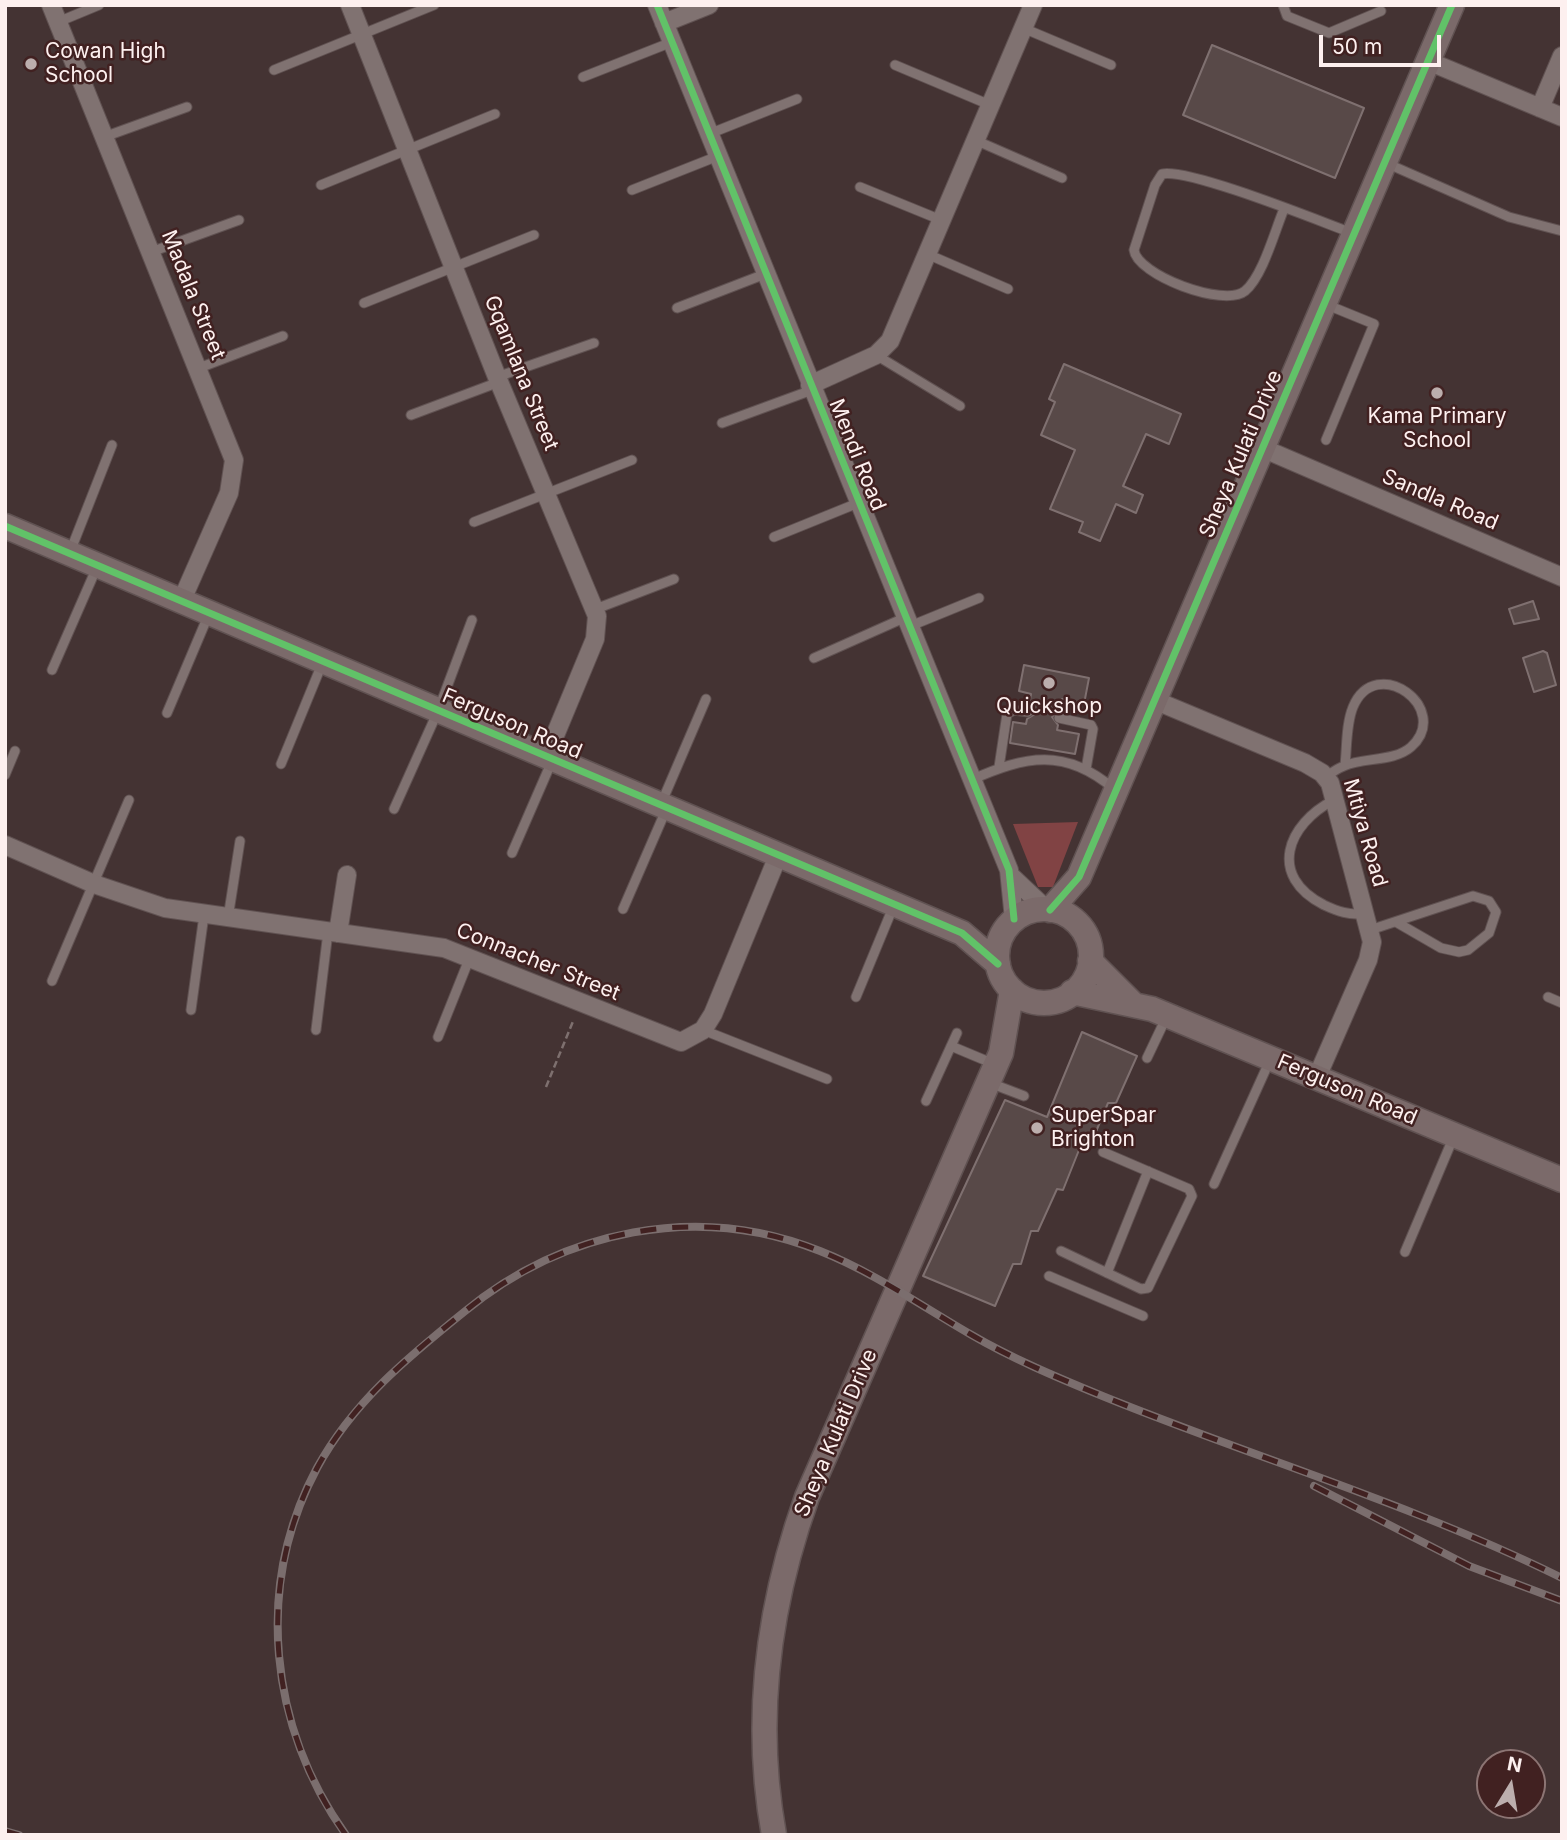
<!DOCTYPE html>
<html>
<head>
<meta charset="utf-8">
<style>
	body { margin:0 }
	#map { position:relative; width:1567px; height:1840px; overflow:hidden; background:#433; font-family:Inter,sans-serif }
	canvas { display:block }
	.frame { position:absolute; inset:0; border:7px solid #fdf0ef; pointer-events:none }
	.north { position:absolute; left:1476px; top:1749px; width:70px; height:70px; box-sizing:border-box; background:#412121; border:2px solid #8c7473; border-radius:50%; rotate:11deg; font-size:19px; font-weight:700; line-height:28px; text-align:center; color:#fdf0ef }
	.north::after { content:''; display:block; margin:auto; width:24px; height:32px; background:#bcaead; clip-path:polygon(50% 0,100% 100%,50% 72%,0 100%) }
	.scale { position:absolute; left:1319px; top:35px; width:122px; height:32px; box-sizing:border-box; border:4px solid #fdf0ef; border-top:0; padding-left:9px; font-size:21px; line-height:24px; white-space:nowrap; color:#fdf0ef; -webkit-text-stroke:5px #412121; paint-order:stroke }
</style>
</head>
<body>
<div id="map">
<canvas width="1567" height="1840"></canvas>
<div class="frame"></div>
<div class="north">N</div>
<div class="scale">50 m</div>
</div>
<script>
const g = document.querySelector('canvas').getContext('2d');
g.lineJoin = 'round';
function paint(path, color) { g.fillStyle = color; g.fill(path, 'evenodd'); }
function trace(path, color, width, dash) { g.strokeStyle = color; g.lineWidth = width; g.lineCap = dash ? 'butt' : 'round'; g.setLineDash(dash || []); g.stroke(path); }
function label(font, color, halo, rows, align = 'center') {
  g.font = font + ' Inter,sans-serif'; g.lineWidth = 5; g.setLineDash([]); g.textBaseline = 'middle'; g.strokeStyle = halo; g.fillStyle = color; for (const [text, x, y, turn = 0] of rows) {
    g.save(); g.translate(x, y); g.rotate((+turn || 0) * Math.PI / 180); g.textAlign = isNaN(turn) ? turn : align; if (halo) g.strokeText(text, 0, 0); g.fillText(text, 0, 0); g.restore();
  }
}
paint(new Path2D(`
	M1078,822L1053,887H1038L1013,824Z`), '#814344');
const building = new Path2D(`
	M1212,45L1364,108L1335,178L1183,115Z
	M1064,364L1181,414L1169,444L1146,434L1123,486L1143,495L1136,513L1116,504L1100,541L1079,532L1083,522L1050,509L1075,450L1041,435L1055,402L1049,399Z
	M1533,601L1539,619L1514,624L1509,609Z
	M1543,651L1547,653L1556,685L1534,692L1523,658Z
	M1024,665L1089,678L1084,704L1062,699L1060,711L1052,717L1058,725L1057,730L1079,734L1075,754L1010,743L1013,722L1026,724L1027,719L1035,714L1029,705L1031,694L1019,691Z
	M1082,1032L1137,1056L1116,1103H1108L1090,1146L1081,1145L1063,1190L1057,1189L1038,1231H1031L1021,1264H1013L995,1306L923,1276L1005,1100L1047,1117Z`);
paint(building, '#584948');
trace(building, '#7f7070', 2);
const lane = new Path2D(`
	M1283,5L1287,16L1329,33L1381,11
	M58,22L99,5
	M1023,28L1111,65
	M895,65L990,105
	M274,70L434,5
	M583,77L672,42
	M709,134L797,99
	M104,137L187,107
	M975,140L1062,178
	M1386,163L1509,217L1562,231
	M321,185L495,114
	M860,187L941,220
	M632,190L718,156
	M1284,209C1275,230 1263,276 1245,291C1224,308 1137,275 1134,250L1155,185L1162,174C1189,168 1319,221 1352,233
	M151,252L239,220
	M927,254L1008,289
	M364,303L534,235
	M1325,304L1374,324L1326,440
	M677,308L765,274
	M876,355L960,406
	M199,368L283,336
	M497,377L594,343
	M411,415L499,382
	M722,423L812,390
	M474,522L632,460
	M774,537L858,503
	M70,552L112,445
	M593,610L674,579
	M908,627L979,598
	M814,658L904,618
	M52,670L97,567
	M167,713L208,616
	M1059,718L1091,725L1093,729L1086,769
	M281,764L322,664
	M999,767L1007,714L1014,710L1028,712
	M5,775L15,751
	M1326,776C1332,773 1338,768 1344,766C1364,757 1394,762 1411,747C1453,709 1376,652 1353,707C1346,724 1347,747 1345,765
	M971,780C1025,756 1065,747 1114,789
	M1334,800C1287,824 1267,876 1324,905C1337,911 1350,916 1365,913
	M661,804L706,699
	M394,809L438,711L472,620
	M512,853L552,761
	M623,909L666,810
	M228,918L240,841
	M1370,930L1473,896L1489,901L1496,912L1489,933L1468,950L1459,952L1441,948L1396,922
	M52,981L129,800
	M856,997L894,905
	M1548,997L1562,1003
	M191,1010L204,915
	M316,1030L328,932
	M703,1030L827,1079
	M438,1037L470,957
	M951,1046L994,1064
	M1147,1058L1166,1018
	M990,1083L1024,1096
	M926,1101L957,1033
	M1214,1184L1270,1060
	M1061,1251L1141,1289L1148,1288L1192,1196L1189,1189L1103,1152
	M1405,1252L1454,1136
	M1107,1273L1148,1171
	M1049,1276L1143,1316`);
const street = new Path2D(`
	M51,5L234,460L229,493L181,602
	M350,5L497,377L597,616L595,639L546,757
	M657,5L1009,870L1014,919
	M664,23L709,5
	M1428,61L1562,117
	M1540,108L1562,56
	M810,385L876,355L890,341L1033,5
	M1262,448L1562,577
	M1154,700L1305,763L1322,773L1330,783L1372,942L1368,960L1317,1077
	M5,845L94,884L165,908L444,948L681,1042L703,1030L713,1014L778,856
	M1012,877L1046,909
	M338,933L347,875`);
const secondary = new Path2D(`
	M5,526L962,933L998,964
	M997 956a47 47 0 1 1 94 0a47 47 0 1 1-94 0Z
	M1050,910L1079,877L1452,5
	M1090,961L1132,1003
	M1072,992L1152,1009L1562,1180
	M774,1835C753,1720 768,1606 807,1497L1001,1053L1012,990`);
trace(lane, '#605252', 11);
trace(street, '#605252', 20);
trace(secondary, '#605252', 27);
trace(new Path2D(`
	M546,1087L574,1019`), '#7e706f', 2.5, [7, 3.5]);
trace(lane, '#807271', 9);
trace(street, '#807271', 18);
trace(secondary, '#7b6a6a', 24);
const rail = new Path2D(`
	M1314,1486L1469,1566L1562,1601
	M5,1831L19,1835
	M346,1835C269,1727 254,1586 317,1468C353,1402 407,1358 464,1312C563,1230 698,1202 820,1251C873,1272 920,1305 970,1334C1011,1358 1056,1377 1100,1395C1252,1457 1415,1505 1562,1578`);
trace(rail, '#7b6e6e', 8);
trace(rail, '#412121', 5, [16]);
trace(new Path2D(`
	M657,5L1009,870L1014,919
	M5,526L962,933L998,964
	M1050,910L1079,877L1452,5`), '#61c268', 7);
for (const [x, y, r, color] of [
	[31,64,7,"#bcaead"],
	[1437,393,7,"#bcaead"],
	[1049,683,7,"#bcaead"],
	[1037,1128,7,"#bcaead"]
]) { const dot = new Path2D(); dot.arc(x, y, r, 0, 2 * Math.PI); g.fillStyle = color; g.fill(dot); trace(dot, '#412121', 2.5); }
label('21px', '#fdf0ef', '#412121', [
	["Cowan High",45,52],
	["School",45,76],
	["Kama Primary",1437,417,"center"],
	["School",1437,441,"center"],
	["Quickshop",1049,707,"center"],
	["SuperSpar",1051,1116],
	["Brighton",1051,1140]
], 'left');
label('21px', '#fdf0ef', '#412121', [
	["Madala Street",193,295,68],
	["Gqamlana Street",521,373,68],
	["Sheya Kulati Drive",1241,454,-67],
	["Mendi Road",857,455,68],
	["Sandla Road",1440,500,23],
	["Ferguson Road",512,724,23],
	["Mtiya Road",1365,833,74],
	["Connacher Street",538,962,22],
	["Ferguson Road",1347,1090,23],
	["Sheya Kulati Drive",836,1433,-67]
]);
</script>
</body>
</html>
